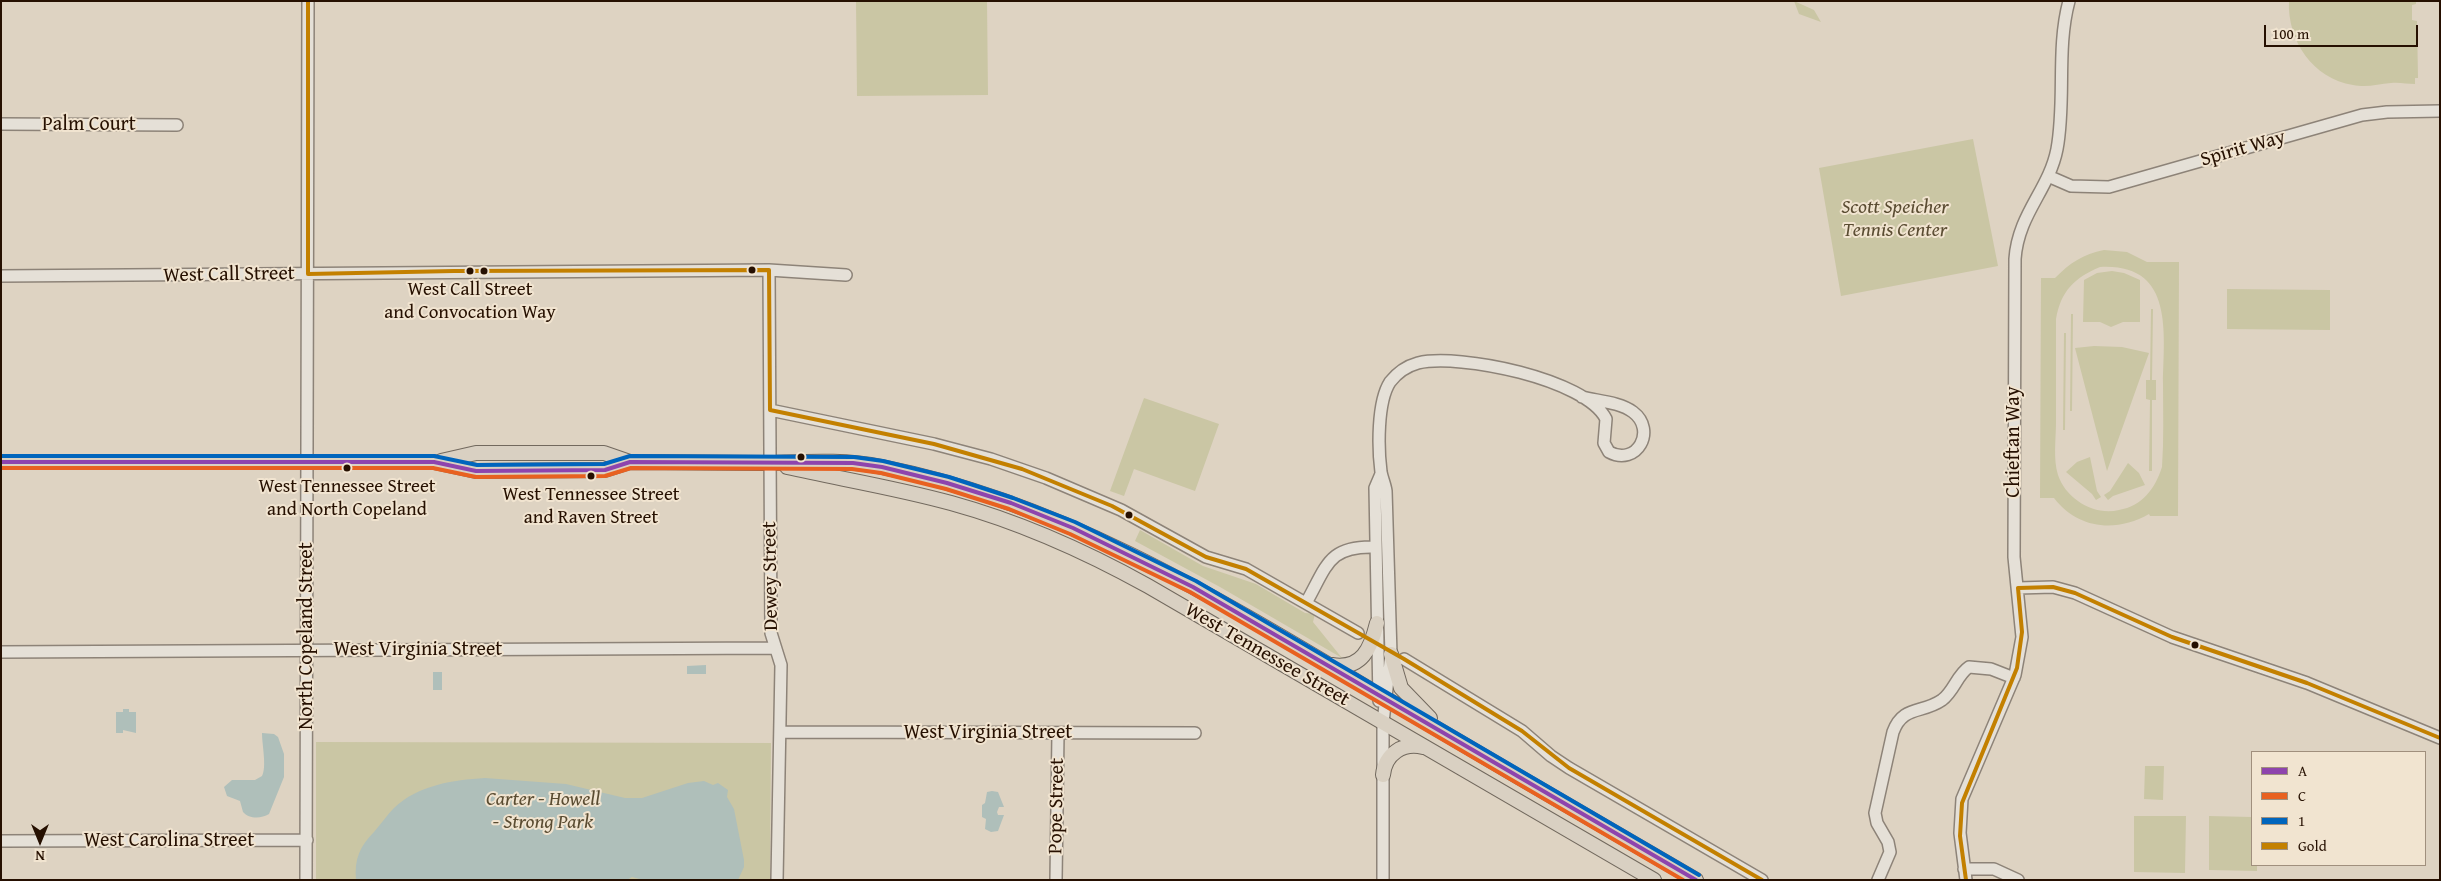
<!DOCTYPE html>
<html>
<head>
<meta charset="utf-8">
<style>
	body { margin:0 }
	#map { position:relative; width:2441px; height:881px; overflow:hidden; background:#ded3c2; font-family:"Gentium Book Plus",serif }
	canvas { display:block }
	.frame { position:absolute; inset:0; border:2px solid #261001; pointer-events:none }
	.legend { position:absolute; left:2251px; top:751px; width:175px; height:115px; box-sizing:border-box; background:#f1e4d0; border:1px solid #a08f7d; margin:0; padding:6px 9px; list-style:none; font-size:15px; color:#261001 }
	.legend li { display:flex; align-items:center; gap:10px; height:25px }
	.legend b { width:25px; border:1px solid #a08f7d }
	.north { position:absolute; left:15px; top:816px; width:50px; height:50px; -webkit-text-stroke:4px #f1e4d0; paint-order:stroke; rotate:180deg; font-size:14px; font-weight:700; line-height:20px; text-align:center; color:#261001 }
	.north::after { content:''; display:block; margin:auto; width:18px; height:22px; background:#261001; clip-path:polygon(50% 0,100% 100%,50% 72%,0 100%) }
	.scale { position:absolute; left:2264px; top:25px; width:154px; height:22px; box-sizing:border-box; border:2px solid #261001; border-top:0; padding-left:6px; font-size:15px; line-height:18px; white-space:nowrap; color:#261001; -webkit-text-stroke:4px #f1e4d0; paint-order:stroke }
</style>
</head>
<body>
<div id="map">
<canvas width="2441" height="881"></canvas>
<div class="frame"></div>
<ul class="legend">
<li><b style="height:6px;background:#8e44ad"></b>A</li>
<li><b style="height:6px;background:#e86120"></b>C</li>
<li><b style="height:6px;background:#0065bd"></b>1</li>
<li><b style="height:6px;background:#c38000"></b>Gold</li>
</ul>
<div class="north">N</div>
<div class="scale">100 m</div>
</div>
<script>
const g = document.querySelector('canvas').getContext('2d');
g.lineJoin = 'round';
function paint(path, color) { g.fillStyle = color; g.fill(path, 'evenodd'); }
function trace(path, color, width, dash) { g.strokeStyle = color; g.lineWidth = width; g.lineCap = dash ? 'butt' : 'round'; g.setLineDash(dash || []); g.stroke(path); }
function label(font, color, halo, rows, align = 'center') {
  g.font = font + ' "Gentium Book Plus",serif'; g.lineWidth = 4; g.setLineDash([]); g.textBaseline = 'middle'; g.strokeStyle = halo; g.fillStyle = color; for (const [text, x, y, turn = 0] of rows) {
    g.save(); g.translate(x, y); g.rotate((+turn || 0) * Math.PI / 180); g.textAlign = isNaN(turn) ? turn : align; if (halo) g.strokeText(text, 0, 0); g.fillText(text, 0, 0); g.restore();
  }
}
paint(new Path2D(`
	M856,1H987L988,95L857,96Z
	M1794,1L1814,10L1821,22L1799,14Z
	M2289,1H2416V4L2412,5V20L2417,21L2418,78H2415V84C2407,84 2399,82 2391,83C2378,84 2367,88 2353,85C2313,79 2287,40 2289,1Z
	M1973,139L1998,266L1841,296L1819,168Z
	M2104,250L2127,252L2147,262H2179L2178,516H2150L2149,514C2116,533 2078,529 2054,498H2040L2041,278H2055C2070,263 2083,254 2104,250ZM2100,267C2174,263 2164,331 2163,383C2163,411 2164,439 2162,467C2155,489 2142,506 2119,510C2094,516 2066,499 2058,475C2053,459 2056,439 2056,422C2056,388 2056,354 2056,319C2061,291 2074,278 2100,267Z
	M2112,271L2124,273L2140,280V322H2123L2111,327L2100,322H2083L2084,280L2097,273Z
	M2227,289L2330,290V330L2227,329Z
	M2151,309H2153L2152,380H2156V400H2152V471H2149L2150,400L2146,399V380H2150Z
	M2071,314H2073L2072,411H2070Z
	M2064,333H2066L2065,430H2063Z
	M2094,346L2122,347L2149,353L2107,471L2075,348Z
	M1144,398L1219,424L1195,491L1134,469L1124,496L1110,491Z
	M2090,457L2097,491L2101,497L2096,500L2092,494L2066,472L2077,462Z
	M2128,463L2139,473L2145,485L2113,496L2108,500L2104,495L2110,491Z
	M1140,530L1203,566L1256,584L1305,613L1315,614L1313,622L1342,658L1220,587L1135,541Z
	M316,742L771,743L770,880H316Z
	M2145,766H2164L2163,800L2144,799Z
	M2134,816H2186L2185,873L2134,872Z
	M2209,816L2252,817V865H2257V871L2209,870Z`), '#cac6a4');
paint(new Path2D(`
	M706,665V674H687V666Z
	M433,672H442V690H433Z
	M123,709H129V712H136V733L123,730V733H116V712H123Z
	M262,733L274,734L278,737L284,754V777L269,814C261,819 249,819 243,812L240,801L227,796L224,787L232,780H255L262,776C267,767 262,745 262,733Z
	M485,778L566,784L625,798H642L688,783L704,781L713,785L718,783L728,790L727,797L734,809L744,860V867L738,880H643L632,877L627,880H356C354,859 360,846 374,832C381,824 387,815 394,808C418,785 453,780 485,778Z
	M992,791L998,792L1004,807H999L997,812L998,815H1004L998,831L991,832L985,829L986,819L982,817V805L985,803L987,792Z`), '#afbfba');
const minor = new Path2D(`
	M1,124L177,125
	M2048,176L2071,186L2109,187L2362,115L2387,112L2440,111
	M769,270L771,633L781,665L777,880
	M1,276L769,270L846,275
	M770,410L934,444L991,459L1046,478L1121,510L1206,557L1246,569L1358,633
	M2018,588L2053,587L2075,593L2172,637L2307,683L2440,738
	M1306,603C1327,566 1328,545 1376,547
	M1,652L775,648
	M1404,659L1522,731L1551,756L1569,768L1762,880
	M1379,701L1375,488L1381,474
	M781,732L1195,733
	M1,841L307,840
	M1964,869H1994L2018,880
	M306,880L308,1
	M1056,880L1058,733
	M1383,880V722L1391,654L1386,491C1385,484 1382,478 1381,472C1378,449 1377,402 1390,382C1397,373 1407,366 1418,363C1459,353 1586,379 1606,419L1604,443L1609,452C1637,467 1657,430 1633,412C1620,402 1597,401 1582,397
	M1878,880L1890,852L1888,842L1877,823L1875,813L1893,732C1903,705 1922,714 1942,700C1954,691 1957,675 1969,667L1991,669L2014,678
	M1966,880L1960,833L1962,799L2015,675L2022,637L2014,557L2015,259C2018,214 2049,190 2057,149C2066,101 2056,49 2069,1`);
const major = new Path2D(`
	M441,461L476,453H604L630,462
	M1,462H434L476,471L605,470L630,462C675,462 720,463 765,463C805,462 843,459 882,467C1059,502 1214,596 1366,687C1476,752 1585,816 1696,880
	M787,467C841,479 897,488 951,503C1020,522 1085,551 1148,586L1654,880
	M1391,654L1401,688L1430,718
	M1332,665C1362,670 1371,648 1377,623
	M1383,775C1385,754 1403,742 1423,747`);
trace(minor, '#8d8378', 14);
trace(major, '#72695e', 16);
trace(minor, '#e5e0d7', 11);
trace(major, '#d9d0c2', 14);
trace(new Path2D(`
	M1,462H434L476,471L605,470L630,462L853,463L882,467L947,483L1011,503L1073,528L1193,587L1696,880`), '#8e44ad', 4);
trace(new Path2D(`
	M1,468H433L476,477L605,476L631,468L852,469L881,473L946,489L1009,509L1070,534L1190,592L1683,880`), '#e86120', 4);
trace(new Path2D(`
	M1,456H434L477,465L604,464L630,456L854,457L883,461L949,477L1013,498L1075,522L1196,581L1699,875`), '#0065bd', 4);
trace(new Path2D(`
	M308,1V274L454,271L769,270L770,410L934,444L1022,469L1112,506L1206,557L1246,569L1404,659L1522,731L1569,768L1762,880
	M1966,880L1960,836L1962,803L2017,668L2022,632L2018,588L2053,587L2075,593L2172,637L2307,683L2440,738`), '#c38000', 4);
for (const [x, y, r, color] of [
	[752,270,4.5,"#261001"],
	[470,271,4.5,"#261001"],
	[484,271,4.5,"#261001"],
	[801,457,4.5,"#261001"],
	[347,468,4.5,"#261001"],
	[591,476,4.5,"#261001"],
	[1129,515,4.5,"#261001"],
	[2195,645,4.5,"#261001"]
]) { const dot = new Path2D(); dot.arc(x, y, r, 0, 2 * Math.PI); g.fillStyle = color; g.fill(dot); trace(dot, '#f1e4d0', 2); }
label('19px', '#261001', '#f1e4d0', [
	["West Call Street",470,290],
	["and Convocation Way",470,313],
	["West Tennessee Street",347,487],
	["and North Copeland",347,510],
	["West Tennessee Street",591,495],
	["and Raven Street",591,518]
]);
label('20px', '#261001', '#f1e4d0', [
	["Palm Court",89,125],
	["Spirit Way",2243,149,-16],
	["West Call Street",229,275,-1],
	["Chieftan Way",2014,442,-90],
	["Dewey Street",771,576,-91],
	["North Copeland Street",307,636,-90],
	["West Virginia Street",418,650],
	["West Tennessee Street",1267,655,30],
	["West Virginia Street",988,733],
	["Pope Street",1057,806,-89],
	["West Carolina Street",169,841]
]);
label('italic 20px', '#5a4c32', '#f1e4d0', [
	["Scott Speicher",1895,208],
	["Tennis Center",1895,231],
	["Carter - Howell",543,800],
	["- Strong Park",543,823]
]);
</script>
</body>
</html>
